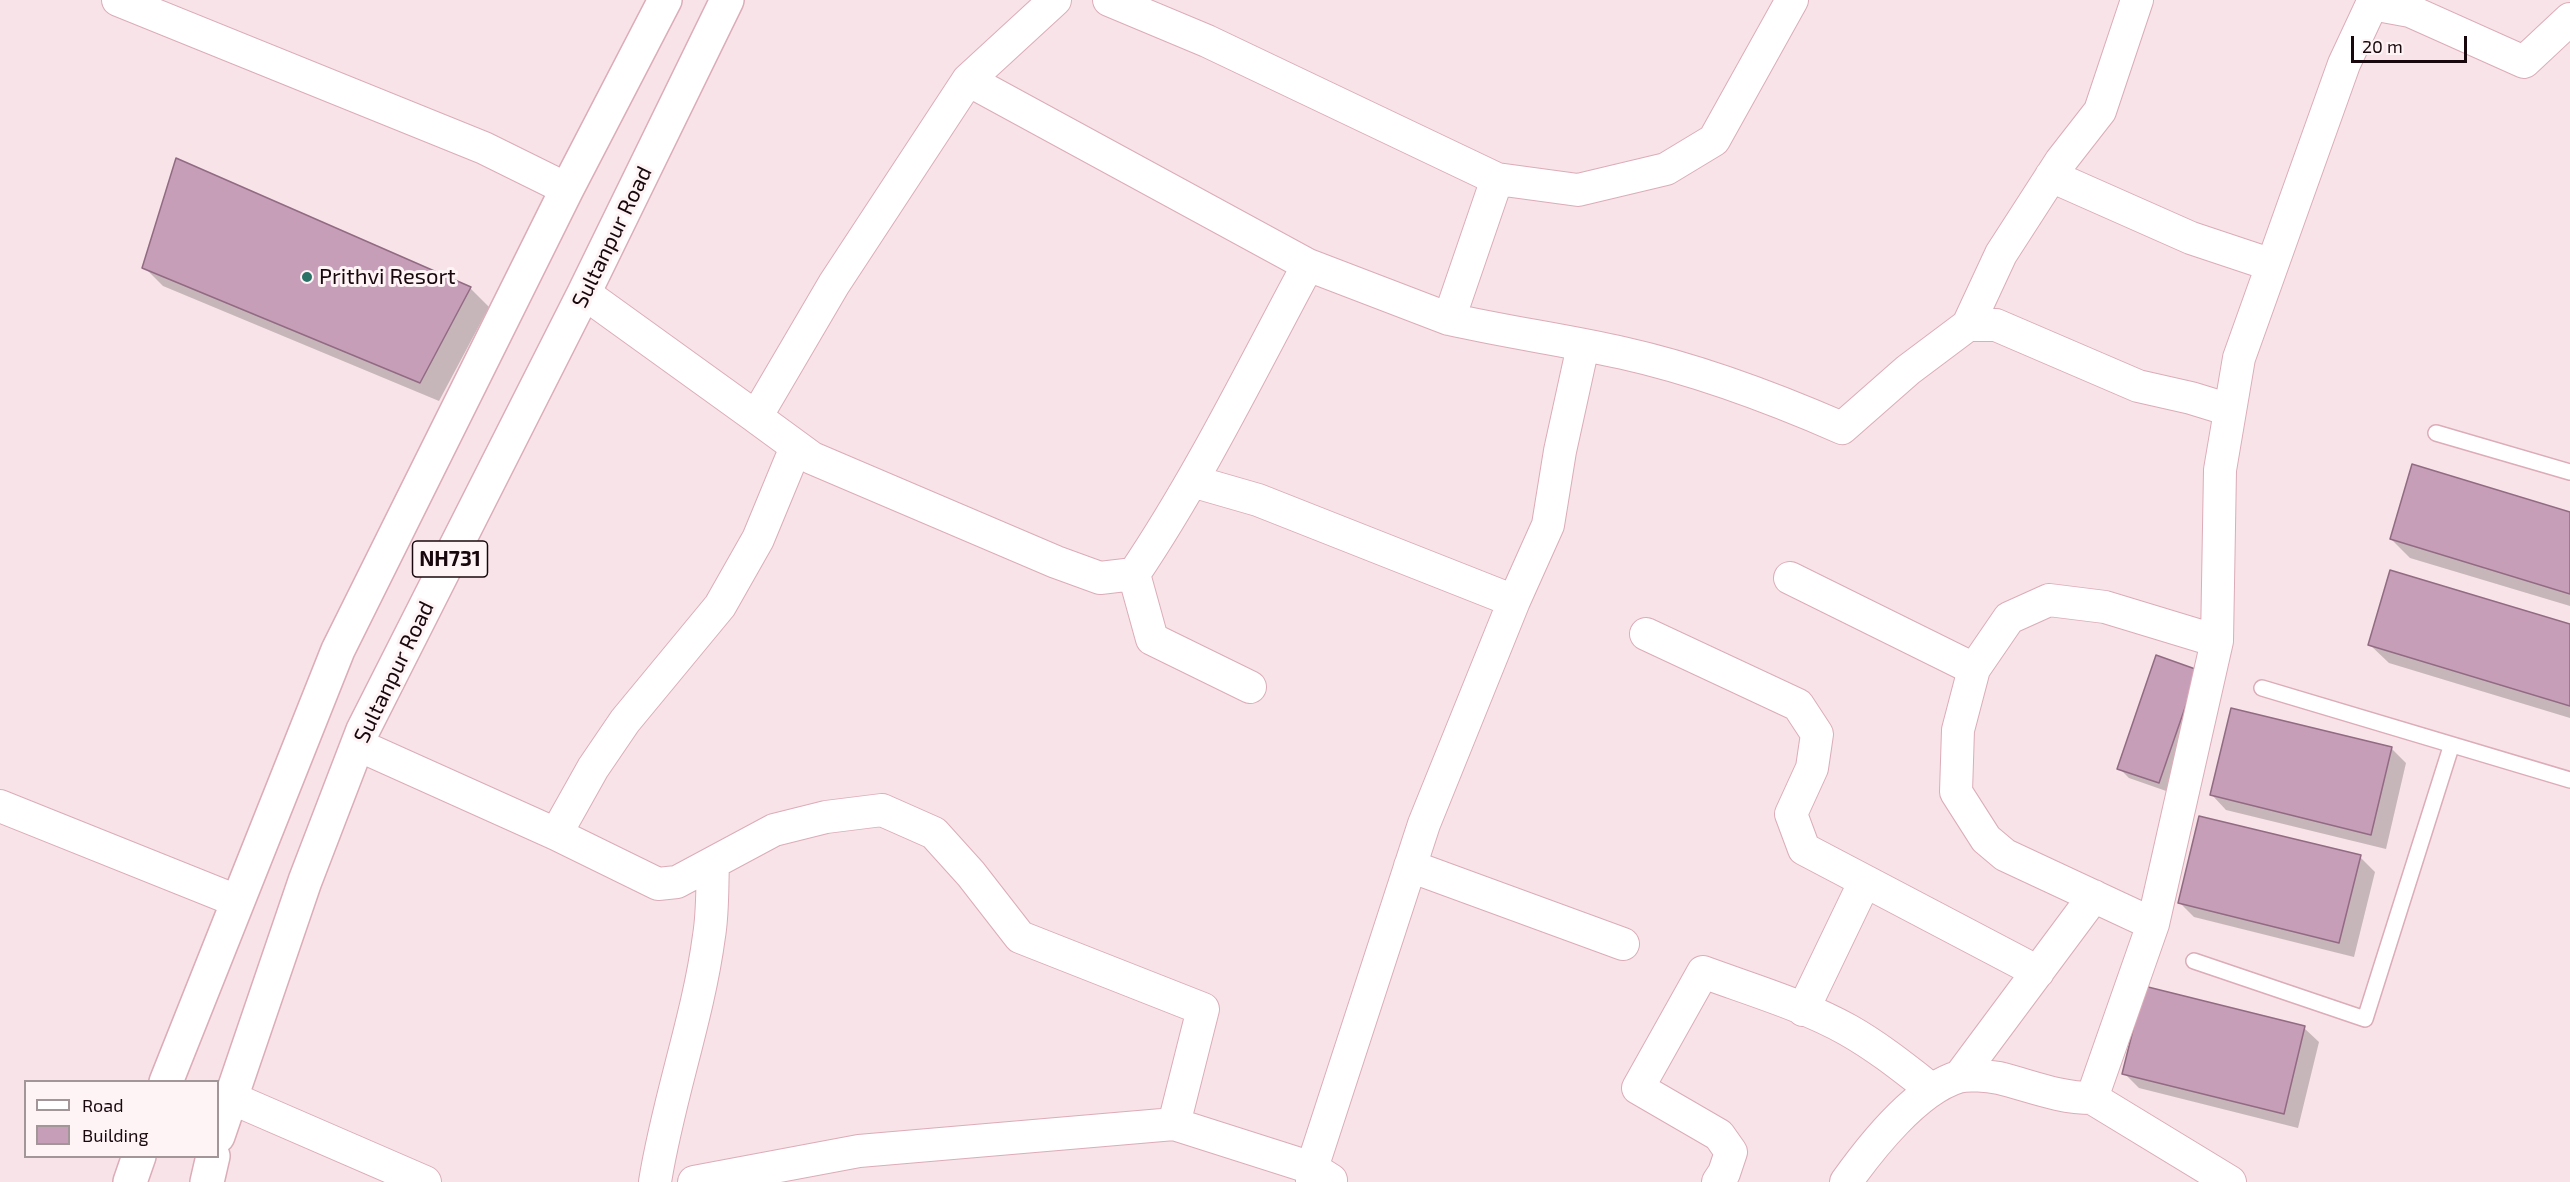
<!DOCTYPE html>
<html>
<head>
<meta charset="utf-8">
<style>
	body { margin:0 }
	#map { position:relative; width:2570px; height:1182px; overflow:hidden; background:#f8e3e8; font-family:"Exo 2",sans-serif }
	canvas { display:block }
	.legend { position:absolute; left:24px; top:1080px; width:195px; height:78px; box-sizing:border-box; background:#fef4f6; border:2px solid #a29699; margin:0; padding:8px 10px; list-style:none; font-size:18px; color:#18080d }
	.legend li { display:flex; align-items:center; gap:12px; height:30px }
	.legend b { width:30px; border:2px solid #a29699 }
	.scale { position:absolute; left:2351px; top:36px; width:116px; height:27px; box-sizing:border-box; border:3px solid #18080d; border-top:0; padding-left:8px; font-size:18px; line-height:21px; white-space:nowrap; color:#18080d; -webkit-text-stroke:4px #fef4f6; paint-order:stroke }
</style>
</head>
<body>
<div id="map">
<canvas width="2570" height="1182"></canvas>
<ul class="legend">
<li><b style="height:8px;background:#fff"></b>Road</li>
<li><b style="height:16px;background:#c79eb7"></b>Building</li>
</ul>
<div class="scale">20 m</div>
</div>
<script>
const g = document.querySelector('canvas').getContext('2d');
g.lineJoin = 'round';
function paint(path, color) { g.fillStyle = color; g.fill(path, 'evenodd'); }
function trace(path, color, width, dash) { g.strokeStyle = color; g.lineWidth = width; g.lineCap = dash ? 'butt' : 'round'; g.setLineDash(dash || []); g.stroke(path); }
function label(font, color, halo, rows, align = 'center') {
  g.font = font + ' "Exo 2",sans-serif'; g.lineWidth = 6; g.setLineDash([]); g.textBaseline = 'middle'; g.strokeStyle = halo; g.fillStyle = color; for (const [text, x, y, turn = 0] of rows) {
    g.save(); g.translate(x, y); g.rotate((+turn || 0) * Math.PI / 180); g.textAlign = isNaN(turn) ? turn : align; if (halo) g.strokeText(text, 0, 0); g.fillText(text, 0, 0); g.restore();
  }
}
paint(new Path2D(`
	M144,267L470,288L489,307L439,401L163,286Z
	M2570,514V606L2410,558L2391,539Z
	M2570,626V718L2389,663L2369,644Z
	M2197,671L2169,792L2129,778L2119,768Z
	M2392,749L2406,763L2386,849L2226,810L2212,795Z
	M2360,857L2375,872L2354,957L2194,917L2180,903Z
	M2304,1028L2319,1042L2298,1128L2139,1088L2124,1073Z`), '#0003');
const building = new Path2D(`
	M176,158L471,287L420,383L142,268Z
	M2412,464L2570,512V594L2390,539Z
	M2390,570L2570,624V706L2368,645Z
	M2156,655L2198,670L2159,783L2117,769Z
	M2231,708L2392,747L2371,835L2210,795Z
	M2199,816L2361,855L2339,943L2178,903Z
	M2144,986L2305,1026L2284,1114L2122,1074Z`);
paint(building, '#c79eb7');
trace(building, '#926b83', 1.5);
const service = new Path2D(`
	M2436,433L2570,472
	M2262,688L2570,780
	M2194,961L2365,1019L2451,747`);
const minor = new Path2D(`
	M118,0L484,148L567,189
	M1055,0L968,80L834,284L756,417L812,458L1056,562L1100,578L1134,574C1200,476 1252,369 1308,265L1449,319
	M1109,0L1207,41L1497,179L1578,190L1666,169L1714,140L1792,0
	M968,80L1308,265
	M2051,176L2191,238L2272,265
	M1497,179L1449,319C1506,332 1565,340 1623,353C1699,370 1771,397 1842,428L1908,370L1968,325L2001,254L2061,161L2100,111L2137,0
	M584,293L756,417
	M1968,325H1996L2138,386L2191,398L2230,410
	M1192,481L1258,500L1514,601
	M1134,574L1152,639L1250,687
	M1790,578L1974,669
	M1646,634L1798,705L1817,734L1812,768L1791,814L1804,849L2038,972
	M358,745L556,834L658,884L677,882L774,830L826,817L882,810L934,833L971,874L1020,937L1203,1009L1174,1124
	M0,806L237,901
	M556,834L593,768L625,721L720,606L758,539L796,447
	M1410,866L1623,944
	M2153,924L2005,855L1986,839L1956,792L1958,730L1974,669L2009,618L2049,600L2105,607L2217,641
	M1803,1010L1865,881
	M1960,1076L2094,896
	M229,1097L425,1182
	M655,1182C668,1099 698,1019 709,936C713,912 712,887 713,863
	M694,1182L859,1151L1174,1124L1312,1168L1331,1180
	M1312,1182V1168L1424,824L1514,601L1548,525L1560,451L1583,346
	M1718,1182L1724,1173L1731,1152L1719,1135L1638,1088L1703,972C1749,989 1806,1006 1848,1030C1878,1047 1904,1068 1931,1089
	M1846,1182C1871,1147 1916,1090 1958,1077C1968,1074 1988,1076 1999,1078C2031,1086 2059,1098 2092,1098
	M2230,1182L2092,1098L2153,924L2217,641L2220,470L2239,358L2344,64L2372,4L2410,11L2524,62L2570,19`);
const trunk = new Path2D(`
	M166,1082L338,650L567,189L665,0
	M218,1136L305,881L363,730L584,293L727,0
	M130,1182L139,1156
	M207,1182L213,1156`);
trace(service, '#dcacb8', 18);
trace(minor, '#dcacb8', 34);
trace(trunk, '#dcacb8', 36);
trace(service, '#fff', 15);
trace(minor, '#fff', 32);
trace(trunk, '#fff', 33);
for (const [x, y, r, color] of [
	[307,277,6,"#2a7166"]
]) { const dot = new Path2D(); dot.arc(x, y, r, 0, 2 * Math.PI); g.fillStyle = color; g.fill(dot); trace(dot, '#fef4f6', 2); }
for (const [x, y, w] of [
	[450,559,75]
]) { const box = new Path2D(); box.roundRect(x - w / 2, y - 18, w, 36, 4.5); g.fillStyle = '#fef4f6'; g.fill(box); trace(box, '#18080d', 1.5); }
label('bold 21px', '#18080d', null, [
	["NH731",450,559]
]);
label('22px', '#18080d', '#fef4f6', [
	["Sultanpur Road",612,237,-64],
	["Sultanpur Road",394,672,-64]
]);
label('22px', '#18080d', '#fef4f6', [
	["Prithvi Resort",319,277]
], 'left');
</script>
</body>
</html>
